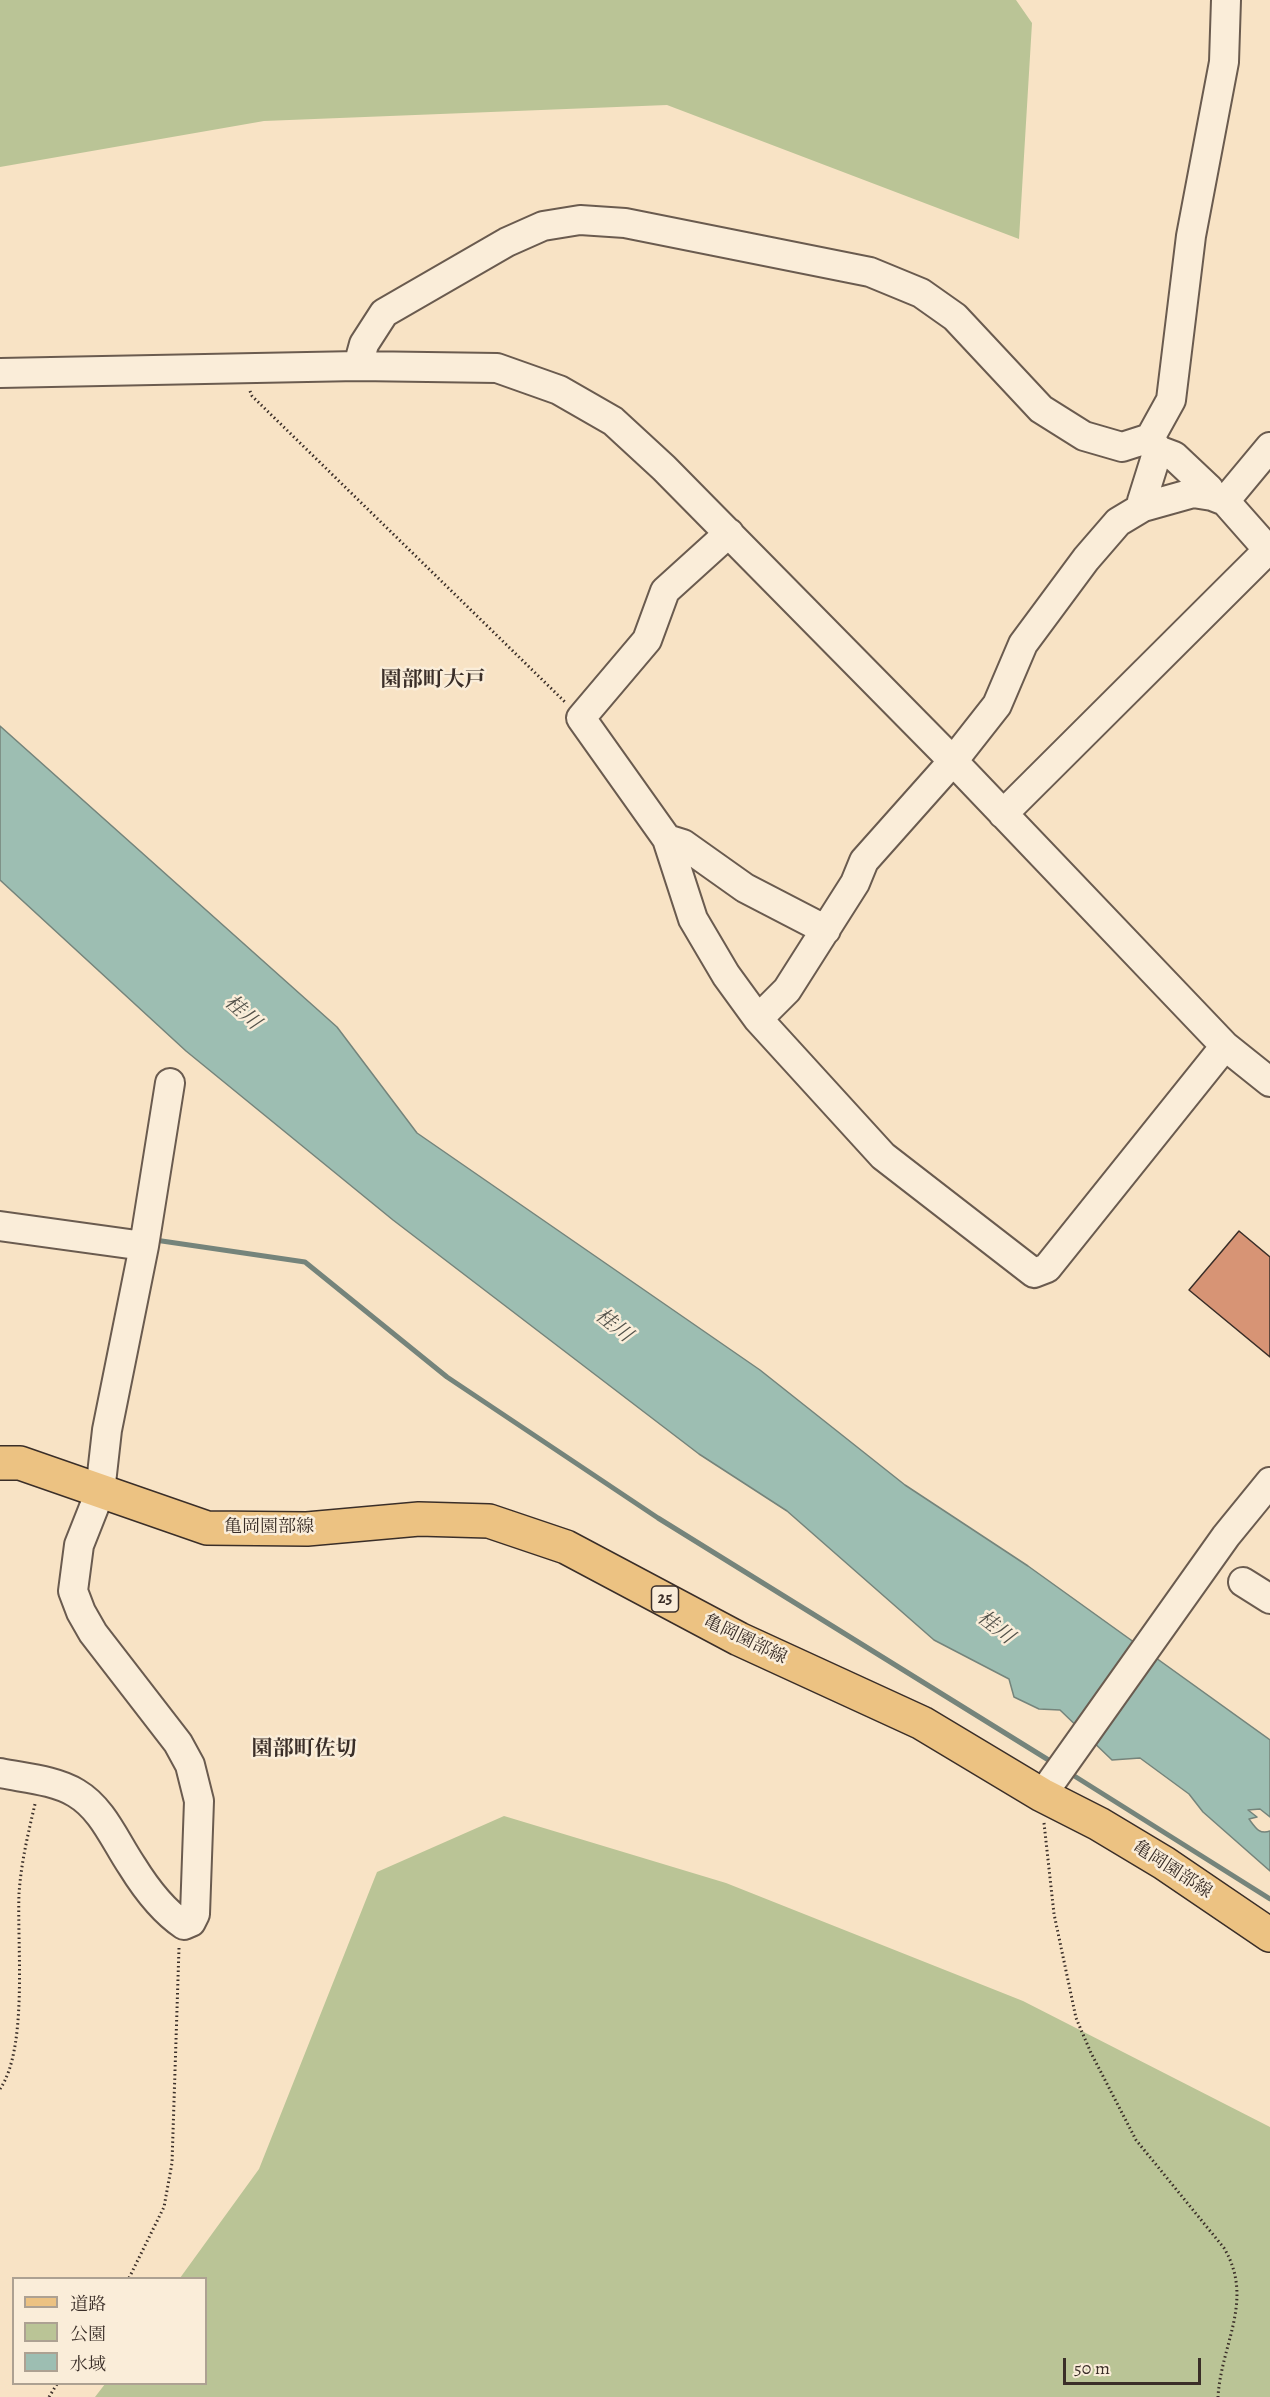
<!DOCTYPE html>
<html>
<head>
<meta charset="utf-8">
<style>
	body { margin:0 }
	#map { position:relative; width:1270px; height:2397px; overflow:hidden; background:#f8e3c5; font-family:Alegreya,"Noto Serif JP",serif }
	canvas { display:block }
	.legend { position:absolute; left:12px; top:2277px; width:195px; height:108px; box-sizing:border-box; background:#faedd9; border:2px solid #ada192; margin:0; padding:8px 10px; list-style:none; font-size:18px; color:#3a2e28 }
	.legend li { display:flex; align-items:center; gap:12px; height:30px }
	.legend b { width:30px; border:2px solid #ada192 }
	.scale { position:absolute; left:1063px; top:2358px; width:138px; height:27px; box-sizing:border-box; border:3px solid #3a2e28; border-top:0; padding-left:8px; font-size:18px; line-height:21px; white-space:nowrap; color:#3a2e28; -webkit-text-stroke:4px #faedd9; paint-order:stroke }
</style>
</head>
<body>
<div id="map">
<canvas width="1270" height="2397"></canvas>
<ul class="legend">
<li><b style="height:8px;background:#ecc282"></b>道路</li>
<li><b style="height:16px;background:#bac496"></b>公園</li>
<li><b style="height:16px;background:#9dbeb2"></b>水域</li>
</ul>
<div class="scale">50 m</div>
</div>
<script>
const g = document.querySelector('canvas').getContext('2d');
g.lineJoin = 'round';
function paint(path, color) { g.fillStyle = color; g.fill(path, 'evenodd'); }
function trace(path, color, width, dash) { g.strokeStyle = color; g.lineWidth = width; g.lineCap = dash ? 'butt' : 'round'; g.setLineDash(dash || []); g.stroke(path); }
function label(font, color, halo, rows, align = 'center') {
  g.font = font + ' Alegreya,"Noto Serif JP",serif'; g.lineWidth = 5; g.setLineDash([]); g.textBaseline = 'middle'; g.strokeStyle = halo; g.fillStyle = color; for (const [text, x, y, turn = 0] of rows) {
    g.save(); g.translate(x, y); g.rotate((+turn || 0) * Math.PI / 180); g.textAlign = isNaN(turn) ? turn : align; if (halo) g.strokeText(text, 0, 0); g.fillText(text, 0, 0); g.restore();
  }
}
paint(new Path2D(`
	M0,0H1016L1032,23L1019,239L667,105L264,121L0,167Z
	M504,1816L726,1883L1023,2001L1270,2127V2397H95L105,2384H206V2278H180L259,2169L377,1872Z`), '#bac496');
const water = new Path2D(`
	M0,726L337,1027L417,1133L760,1370L905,1485L1028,1566L1270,1740V1817L1260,1809L1248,1810L1257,1817L1249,1819C1255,1827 1259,1835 1270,1831V1871L1203,1812L1189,1794L1140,1758L1112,1760L1060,1710L1039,1709L1014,1697L1009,1679L934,1640L787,1511L699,1454L393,1220L186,1051L0,880Z`);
paint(water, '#9dbeb2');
trace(water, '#75847b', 1.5);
trace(new Path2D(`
	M155,1240L305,1262L447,1377L658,1518L1055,1764
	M1068,1772L1270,1899`), '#75847b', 5);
const building = new Path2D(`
	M1239,1231L1270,1257V1357L1189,1290Z`);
paint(building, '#d79475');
trace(building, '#3a2e28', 1.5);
const minor = new Path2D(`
	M358,366L364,344L384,313L507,242L543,226L580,220L625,223L870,272L921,293L955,317L1041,409L1084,436L1122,447L1150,438L1171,400L1191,236L1224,62L1226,0
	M0,373L358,366L497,368L559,390L613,421L664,468L953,761L1225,1046L1270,1082
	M1158,450L1174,456L1209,489L1212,496
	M1225,501L1270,447
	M1143,507L1142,501L1158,450L1150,438
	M729,533L665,591L647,640L581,718L667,839L693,919L726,975L758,1019L883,1156L1034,1273L1047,1268L1225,1046
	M1003,814L1268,550
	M667,839L683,844L745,888L826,930
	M758,1019L787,990L855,883L864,861L953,761L997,705L1023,644L1086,559L1118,522L1143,507L1193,493L1212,496L1225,501L1270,552
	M0,1226L144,1246
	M1243,1582L1270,1599
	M0,1773C24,1778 55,1780 76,1793C103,1809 115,1841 132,1866C145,1887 163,1911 184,1925L191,1922L195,1914L199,1801L190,1765L178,1743L93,1633L81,1612L73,1591L79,1545L100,1492L107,1430L144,1246L170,1083
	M1042,1795L1226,1536L1270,1482`);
const major = new Path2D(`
	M0,1463H20L207,1528L307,1529L419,1519L489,1521L566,1547L739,1639L922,1723L1042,1795L1099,1824L1164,1863L1270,1935`);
trace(minor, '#6a5b4f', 32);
trace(major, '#3a2e28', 36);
trace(new Path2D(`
	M250,391L252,396L565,702
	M1044,1823L1054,1914L1076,2018L1091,2053L1136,2140L1224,2248C1255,2300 1221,2344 1218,2397
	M0,2089C28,2048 17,1946 19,1894C21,1863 28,1834 35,1804
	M129,2278L164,2207L172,2163L179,1948
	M49,2397L57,2384`), '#3a2e28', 3, [1.5, 3]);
trace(minor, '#faedd9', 28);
trace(major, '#ecc282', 33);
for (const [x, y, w] of [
	[665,1599,27]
]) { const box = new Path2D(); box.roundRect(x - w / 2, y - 13, w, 26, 4.5); g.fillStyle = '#faedd9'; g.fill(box); trace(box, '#3a2e28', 1.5); }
label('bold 16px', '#3a2e28', null, [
	["25",665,1599]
]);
label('18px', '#3a2e28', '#faedd9', [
	["亀岡園部線",269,1528],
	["亀岡園部線",745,1640,26],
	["亀岡園部線",1172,1870,33]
]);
label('italic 20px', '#53524a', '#faedd9', [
	["桂川",242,1013,42],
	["桂川",613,1326,39],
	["桂川",995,1628,38]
]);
label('bold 21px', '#3a2e28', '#faedd9', [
	["園部町大戸",433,681],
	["園部町佐切",304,1750]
]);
</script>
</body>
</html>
